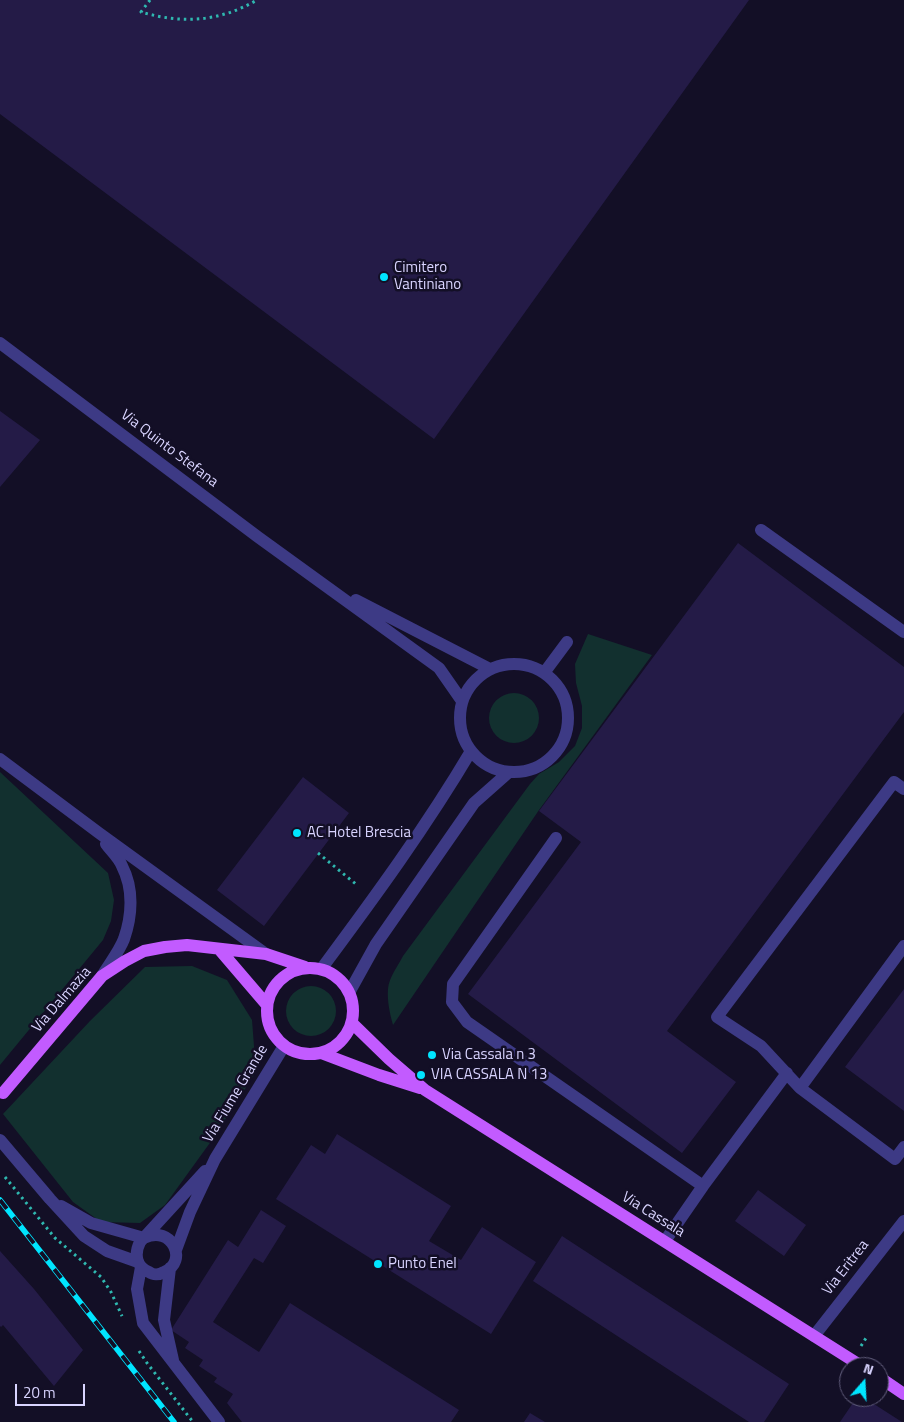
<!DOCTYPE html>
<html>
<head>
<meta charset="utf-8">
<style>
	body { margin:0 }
	#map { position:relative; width:904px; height:1422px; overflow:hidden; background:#130f26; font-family:"Titillium Web",sans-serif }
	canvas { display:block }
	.north { position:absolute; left:839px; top:1357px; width:50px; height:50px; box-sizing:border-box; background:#130f26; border:1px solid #625e7d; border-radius:50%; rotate:19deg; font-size:14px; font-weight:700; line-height:20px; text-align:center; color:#d9d4ff }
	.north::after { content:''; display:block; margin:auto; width:18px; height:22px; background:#00e5ff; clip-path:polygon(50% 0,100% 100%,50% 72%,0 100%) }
	.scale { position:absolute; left:15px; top:1384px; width:70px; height:22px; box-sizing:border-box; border:2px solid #d9d4ff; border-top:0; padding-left:6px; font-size:15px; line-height:18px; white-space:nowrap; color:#d9d4ff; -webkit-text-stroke:4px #130f26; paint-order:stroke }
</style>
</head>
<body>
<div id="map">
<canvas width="904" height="1422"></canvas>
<div class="north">N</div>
<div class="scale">20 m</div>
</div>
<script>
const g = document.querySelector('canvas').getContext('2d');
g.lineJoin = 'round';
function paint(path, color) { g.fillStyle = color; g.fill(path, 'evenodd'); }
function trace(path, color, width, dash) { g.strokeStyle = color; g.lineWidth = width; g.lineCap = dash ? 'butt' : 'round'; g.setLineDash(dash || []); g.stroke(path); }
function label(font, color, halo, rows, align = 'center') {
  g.font = font + ' "Titillium Web",sans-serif'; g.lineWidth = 5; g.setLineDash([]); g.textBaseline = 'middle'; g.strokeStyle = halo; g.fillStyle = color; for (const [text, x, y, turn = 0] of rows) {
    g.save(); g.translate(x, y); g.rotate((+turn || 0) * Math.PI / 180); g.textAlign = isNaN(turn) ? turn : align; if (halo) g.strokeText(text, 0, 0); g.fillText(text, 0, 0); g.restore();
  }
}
paint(new Path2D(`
	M588,634L652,655L539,810L393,1025C390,1014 387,1001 388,989C389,977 398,966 403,956L530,784L539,774L559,762L575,746L582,728V706L576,683L575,664Z
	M489 718a25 25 0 1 1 50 0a25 25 0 1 1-50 0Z
	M0,772L108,873L114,900L111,921L103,940L0,1065Z
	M192,966L227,980L252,1020L256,1072L212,1140L165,1205L140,1223L101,1222L73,1202L3,1114L90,1021L145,967Z
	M286 1011a25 25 0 1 1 50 0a25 25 0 1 1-50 0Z`), '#12302f');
paint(new Path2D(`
	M0,0H749L434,439L0,114Z
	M0,411L40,440L0,487Z
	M738,543L904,667V712L667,1031L736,1082L682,1153L468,994L581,842L539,811Z
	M303,777L349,813L264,926L217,890Z
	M904,989V1111L845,1067Z
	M337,1134L451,1206L429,1241L461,1260L482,1227L536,1262L491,1334L276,1199L311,1145L325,1154Z
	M758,1190L806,1225L784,1256L735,1221Z
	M261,1210L286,1226L263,1263L254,1258L213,1322L259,1352L290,1303L459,1410L451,1422H242L227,1403L233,1394L214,1382L217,1378L199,1366L203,1360L185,1348L189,1342L171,1330L228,1240L238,1247Z
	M562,1236L789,1384L764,1422H749L533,1281Z
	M0,1251L34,1289L83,1350L54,1386L3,1325L1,1327L0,1326Z
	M857,1397H863L902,1422H840Z
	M530,1413L545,1422H524Z`), '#241b47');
trace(new Path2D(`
	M150,0L141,12C182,24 219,22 257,0
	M318,853L357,885
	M5,1177L55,1238L101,1277L111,1292L122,1316
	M861,1346L866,1338
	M139,1351L147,1363L193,1422`), '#2fb8b0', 3, [2.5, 4]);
trace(new Path2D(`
	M0,343L258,537L439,668L462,701
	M761,530L904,632
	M356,600L490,669
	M460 718a54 54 0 1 1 108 0a54 54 0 1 1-108 0Z
	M544,673L567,642
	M0,759L99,833L266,954
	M904,789L894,782L717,1017L761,1046L800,1088L904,946
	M556,838L453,984L452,1002L467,1022L703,1186L665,1241
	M322,968C374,898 426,827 471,751
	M102,976C109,964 119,952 124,939C132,916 134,889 122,866C119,858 111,851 106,844
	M350,991L376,944L474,803L509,772
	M800,1088L895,1159L904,1147
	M0,1140L50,1199L84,1236L107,1251L138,1262
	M703,1186L787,1073
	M61,1206L91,1223L144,1238
	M144,1238C172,1224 189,1262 164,1272C159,1275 153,1275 149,1272C136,1267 134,1254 140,1242L205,1171
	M176,1250L190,1212L215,1159L284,1046
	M141,1267L137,1289L143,1323L219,1422
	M170,1268L164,1320L173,1360
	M814,1336L904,1221`), '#3d3a85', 12);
trace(new Path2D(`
	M219,949L267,1005
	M267 1011a43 43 0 1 1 86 0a43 43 0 1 1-86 0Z
	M352,1023L389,1059L425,1090L863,1367
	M321,1053L379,1075L420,1088
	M3,1093L102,976L125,961L144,951L165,947L187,945L266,954L305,967
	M879,1377L904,1394`), '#c25bff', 12);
const rail = new Path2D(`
	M0,1200L174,1422`);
trace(rail, '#00e5ff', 5.5);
trace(rail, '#130f26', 4, [11]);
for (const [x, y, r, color] of [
	[384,277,5,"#00e5ff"],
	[297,833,5,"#00e5ff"],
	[432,1055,5,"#00e5ff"],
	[421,1075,5,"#00e5ff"],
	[378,1264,5,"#00e5ff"]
]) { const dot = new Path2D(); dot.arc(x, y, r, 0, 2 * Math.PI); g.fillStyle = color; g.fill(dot); trace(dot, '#130f26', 2); }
label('15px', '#d9d4ff', '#130f26', [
	["Cimitero",394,268],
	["Vantiniano",394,285],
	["AC Hotel Brescia",307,833],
	["Via Cassala n 3",442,1055],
	["VIA CASSALA N 13",431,1075],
	["Punto Enel",388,1264]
], 'left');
label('15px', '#d9d4ff', '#130f26', [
	["Via Quinto Stefana",169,449,37],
	["Via Dalmazia",62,1000,-49],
	["Via Fiume Grande",236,1094,-59],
	["Via Cassala",653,1215,32],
	["Via Eritrea",846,1268,-52]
]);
</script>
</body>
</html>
